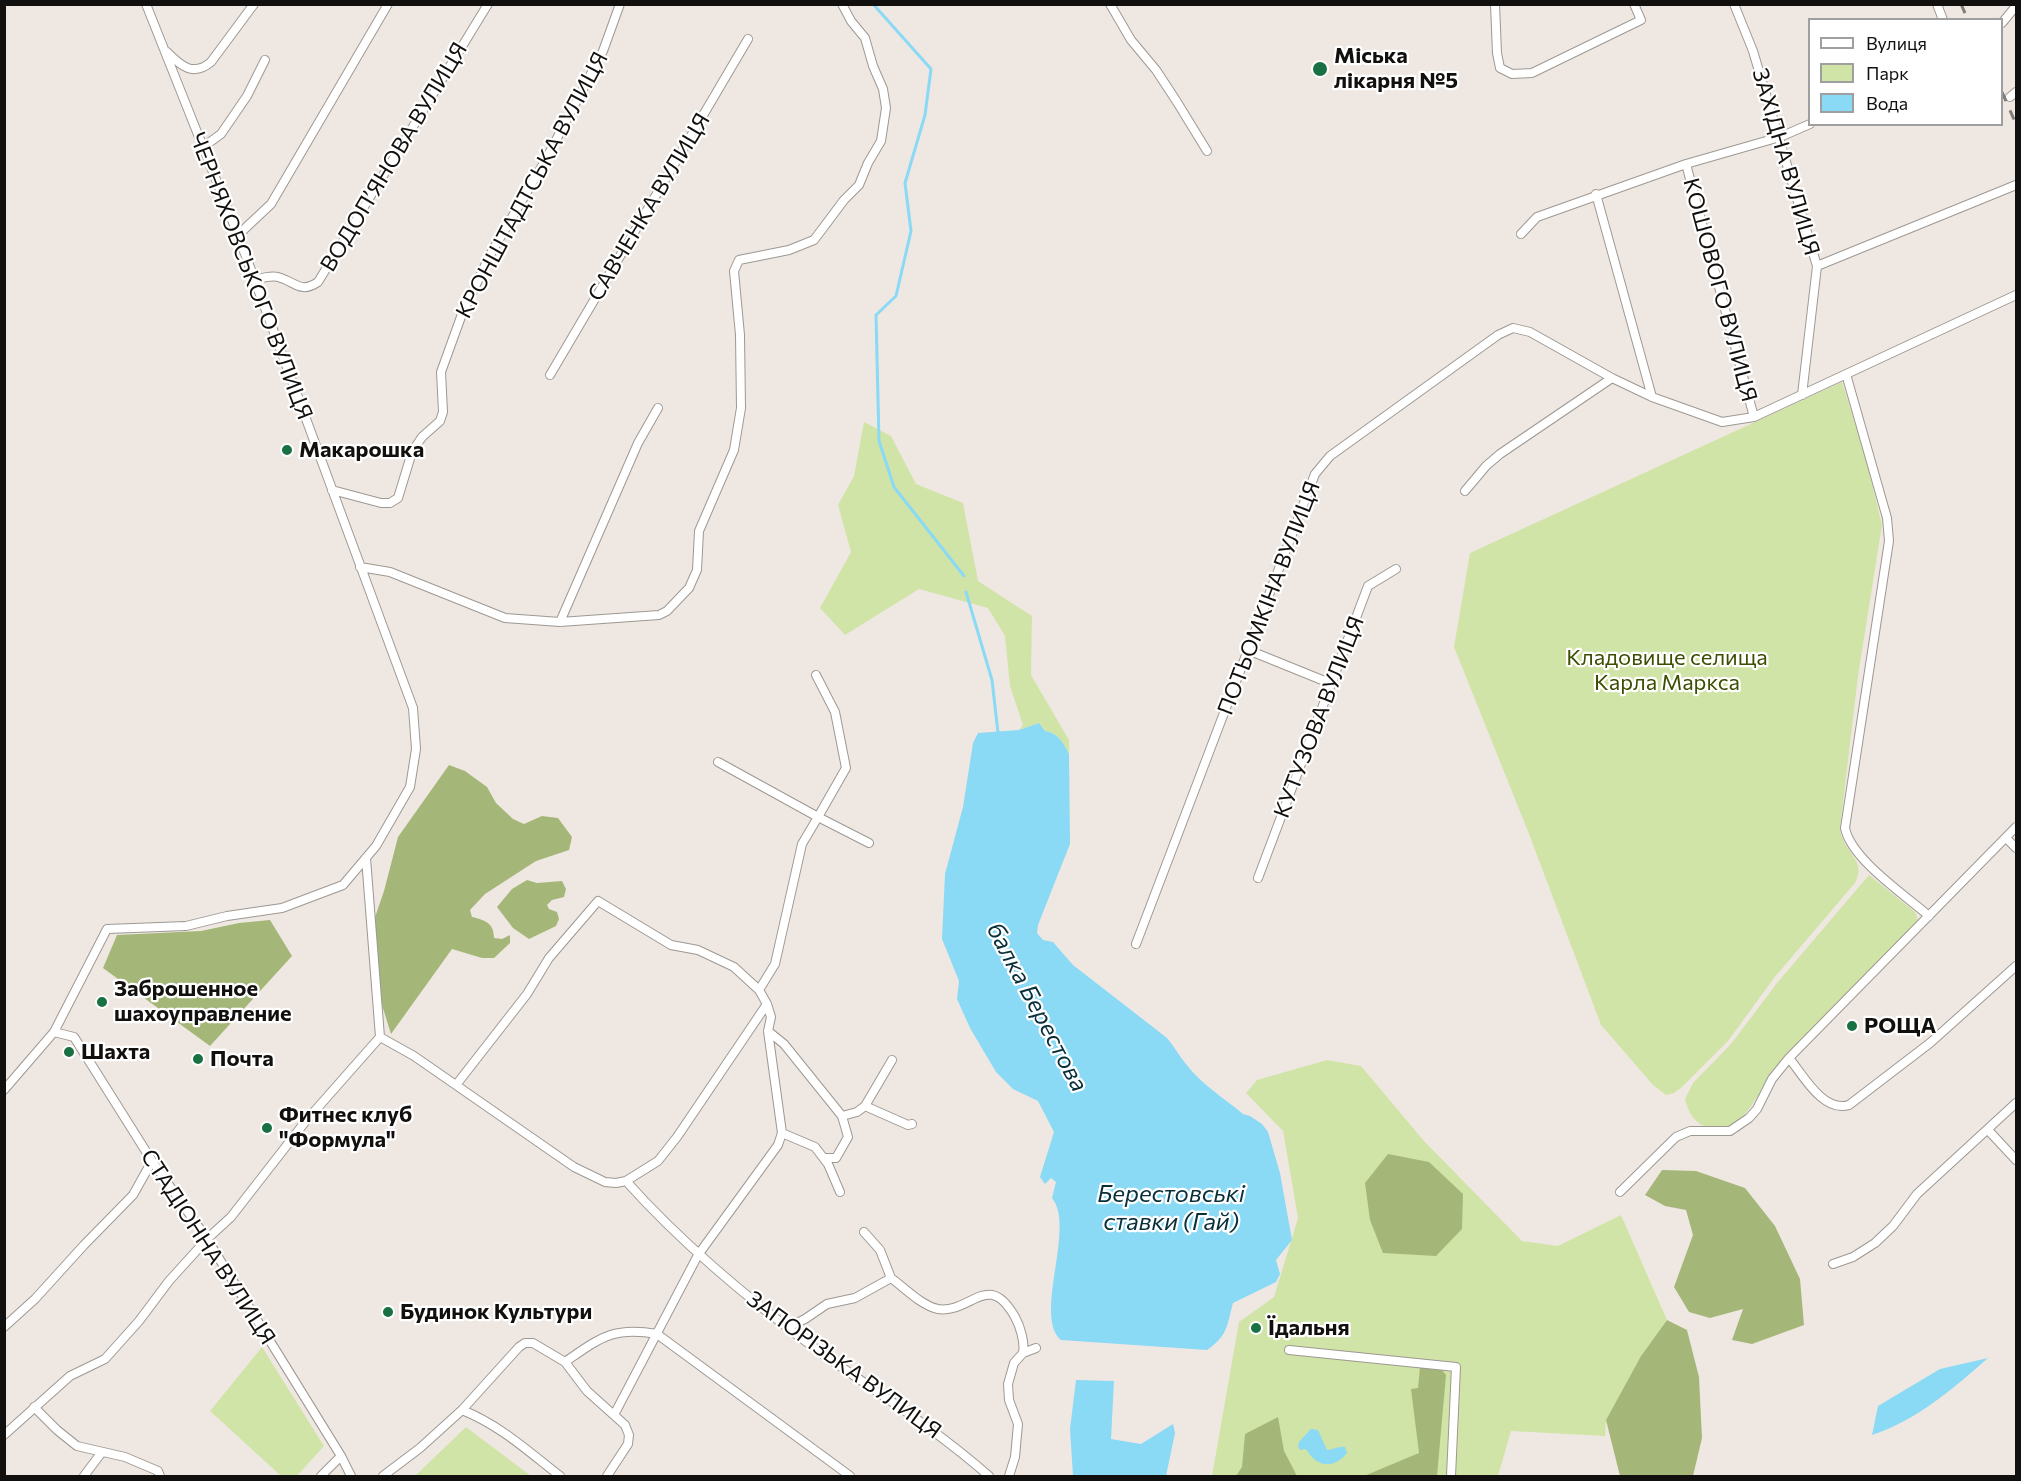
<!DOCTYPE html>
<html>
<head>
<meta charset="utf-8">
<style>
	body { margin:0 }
	#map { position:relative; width:2021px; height:1481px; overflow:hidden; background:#efe8e2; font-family:Commissioner,sans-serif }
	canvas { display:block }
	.frame { position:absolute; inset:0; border:6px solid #12100e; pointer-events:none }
	.legend { position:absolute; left:1808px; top:18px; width:195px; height:108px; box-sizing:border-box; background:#fff; border:2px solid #a09f9f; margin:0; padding:8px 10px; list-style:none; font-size:18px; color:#12100e }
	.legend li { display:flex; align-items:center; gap:12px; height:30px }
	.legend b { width:30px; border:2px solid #a09f9f }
</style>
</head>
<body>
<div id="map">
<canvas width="2021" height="1481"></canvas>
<div class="frame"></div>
<ul class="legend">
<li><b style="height:8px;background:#fff"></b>Вулиця</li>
<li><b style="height:16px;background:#d1e4a7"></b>Парк</li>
<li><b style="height:16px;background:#8ad9f5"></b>Вода</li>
</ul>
</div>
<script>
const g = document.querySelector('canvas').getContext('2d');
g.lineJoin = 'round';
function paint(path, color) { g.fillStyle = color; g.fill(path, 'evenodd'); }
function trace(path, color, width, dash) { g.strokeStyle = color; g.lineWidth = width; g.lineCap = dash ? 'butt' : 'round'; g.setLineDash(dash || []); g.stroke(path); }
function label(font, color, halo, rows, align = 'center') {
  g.font = font + ' Commissioner,sans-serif'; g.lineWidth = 4.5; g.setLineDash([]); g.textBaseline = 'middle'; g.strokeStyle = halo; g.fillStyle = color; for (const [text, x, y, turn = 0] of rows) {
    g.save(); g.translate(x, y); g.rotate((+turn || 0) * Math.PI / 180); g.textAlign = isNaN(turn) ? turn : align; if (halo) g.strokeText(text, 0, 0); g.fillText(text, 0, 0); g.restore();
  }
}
paint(new Path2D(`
	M1842,382L1866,459L1882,525L1858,676L1840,828C1842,853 1868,859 1855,883L1774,978L1728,1041L1682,1087L1674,1093L1666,1095L1653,1085L1601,1025L1529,834L1454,647L1470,553Z
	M864,422L891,436L916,484L963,503L978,581L1032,616L1031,675L1069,740V754C1063,742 1058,733 1045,731L1039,723L1019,730L1023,725L1010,686L1005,636L988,608L919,589L845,635L820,608L851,552L838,505L854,476Z
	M1869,875L1915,912L1918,920L1916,923L1786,1055C1780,1062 1774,1069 1769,1077C1756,1098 1739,1137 1707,1127C1694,1123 1688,1112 1685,1099L1693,1083L1731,1044L1777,983Z
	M1327,1060L1361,1066L1424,1141L1522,1241L1558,1246L1621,1215L1667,1320L1641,1356L1606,1420L1605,1436L1511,1431L1498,1476H1212L1239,1322L1274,1297L1298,1218L1283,1131L1246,1093L1257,1080Z
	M262,1347L324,1446L297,1476H281L210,1411Z
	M466,1427L531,1476H415Z`), '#d1e4a7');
paint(new Path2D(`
	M449,765L465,771L487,787L496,803L513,819L524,824L542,816L558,818L572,837L569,850L536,861L485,894L470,910L472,917C485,920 494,923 494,938L502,939L510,935V943L494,958H482L452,949L391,1034L373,976L372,926L384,891L398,837Z
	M527,880L537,883L562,881L566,889L564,897L552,900L547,905L549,909L557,912L559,919L556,926L529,939L513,928L497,907L512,889Z
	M270,920L292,956L210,1046L103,968L117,935L201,931L239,923Z
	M1388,1154L1429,1162L1463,1194L1462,1229L1436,1256L1383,1253L1370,1220L1365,1183Z
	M1662,1170L1696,1171L1745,1188L1775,1226L1800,1279L1804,1325L1752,1344L1732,1340L1743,1309L1710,1318L1689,1312L1674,1287L1693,1235L1686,1210L1665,1206L1645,1195Z
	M1667,1320L1687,1330L1699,1377L1702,1438L1693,1476H1620L1606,1420L1641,1356Z
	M1420,1367L1440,1368L1446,1375L1437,1476H1364L1419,1453L1411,1389L1418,1388Z
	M1278,1417L1284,1451L1297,1476H1236L1242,1467L1245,1434Z`), '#a4b778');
paint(new Path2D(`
	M1039,723L1045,731C1058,733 1063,742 1069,754L1070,844L1038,925L1037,933L1043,940L1053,942L1073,965L1167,1038C1174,1046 1179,1056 1186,1064C1201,1084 1224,1098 1243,1114L1250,1116L1262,1124L1268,1132L1280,1173L1292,1240L1276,1260L1280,1274L1276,1282L1233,1303C1227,1325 1228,1336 1207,1350L1061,1340C1033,1316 1076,1227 1052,1198L1056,1182L1051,1178L1045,1184L1040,1177L1054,1132L1038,1101L1013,1089L996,1072L970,1028L957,999L959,981L942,939L945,874L963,807L973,743L978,733L1019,730Z
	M1988,1358C1953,1389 1917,1420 1872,1435L1878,1406L1940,1369Z
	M1076,1380L1114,1381L1111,1439L1141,1444L1173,1424L1175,1433L1166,1476H1073L1070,1429Z
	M1311,1429L1318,1430L1327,1450C1333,1450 1339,1446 1345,1447L1347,1453C1334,1469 1317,1468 1306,1449L1300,1450L1298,1446L1299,1442Z`), '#8ad9f5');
trace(new Path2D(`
	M873,4L931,69L925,115L905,183L911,231L896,296L876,315L879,441L894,487L964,576
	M966,592L992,680L998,733`), '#8ad9f5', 3);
const minor = new Path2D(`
	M1110,4L1131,40L1156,70L1177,102L1207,151
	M1495,4L1497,53L1500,68L1512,74L1532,73L1641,20L1634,4
	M1734,4L1753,51L1817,266L1802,395
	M1937,4L1943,20
	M2002,23L2016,6
	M167,52C181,66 193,77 211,62L254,4
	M2010,97L2016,92
	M203,147L221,134L247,96L265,60
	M1686,164L1754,417
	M1596,194L1652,397
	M1521,234L1537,217L1686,164L1780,137L1810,124
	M238,235L271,204L388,4
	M1817,266L2016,185
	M254,280C261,278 271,275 278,277C296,282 300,294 318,282L488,4
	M1846,374L1887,518L1889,541L1845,828C1851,859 1905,895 1929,916
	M550,375L748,39
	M332,490L381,503H390L398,498L412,452L422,437L440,421L443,412L441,372L462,314L490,255L545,161L603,51L620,4
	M1465,491L1486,466L1500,454L1612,378
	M360,567L390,572L505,618L560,622L659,615L667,611L689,588L697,570L699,531L734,450L741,408L740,335L734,271L739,260L789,250L814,240L844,200L859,185L868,163L881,141L886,108L883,89L873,66L865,38L851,21L842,4
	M560,622L638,443L658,408
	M1248,650L1332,684
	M816,675L835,712L846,768L818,817L869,843
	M718,762L818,817L802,844L775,964L759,990
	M2006,838L2016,848
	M1258,878L1368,586L1396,569
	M1136,944L1315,474L1330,456L1498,335L1513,328L1530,332L1612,378L1652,397L1722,422L1754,417L2016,295
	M768,1031L784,1044L842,1116
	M54,1032L74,1037L152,1161L207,1239L341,1456L351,1476
	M380,1037L414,1056L574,1167L605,1182L616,1183L626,1181C684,1246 753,1303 824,1355C880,1394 938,1431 989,1476
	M1789,1058C1803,1075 1823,1113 1849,1105L1930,1043L2016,966
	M456,1085L527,994L549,958L598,901L671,945L698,950L734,967L759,990L767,1004L771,1017L768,1031L782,1133L778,1145L698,1255L614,1415
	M4,1090L54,1032L107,929L186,926L227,916L282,908L343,885L376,846L410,787L416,749L413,708L238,235L146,4
	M865,1106L908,1125L912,1124
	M1988,1130L2016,1160
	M782,1133L815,1147L828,1164L840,1192
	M825,1158H836L848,1137L842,1116L857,1112L865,1106L892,1060
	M626,1181L658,1161L677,1137L767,1004
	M1620,1192L1676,1137L1690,1131H1730L1749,1118L1757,1109L1772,1079L1789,1058L2016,827
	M1833,1264L1853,1257L1875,1243L1893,1226L1917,1194L2016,1103
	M891,1278C905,1288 922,1306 938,1309C971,1314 988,1269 1015,1317C1020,1326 1025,1342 1023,1353
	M4,1327L35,1299L84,1245L133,1195L152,1161
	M788,1327L805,1319L827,1304L855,1298L891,1278L880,1250L864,1232
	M1289,1350L1456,1367L1451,1476
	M565,1362C600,1338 613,1326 657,1334L850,1476
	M34,1407L57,1430L77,1446L125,1457L158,1471L160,1476
	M462,1410L519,1347L525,1343H533L565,1362L587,1391L625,1425L629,1435L628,1444L607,1476
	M4,1435L70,1376L105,1359L139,1321L169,1281L207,1239L231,1217L305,1122L380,1037L366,858
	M84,1476L102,1452
	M321,1476L341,1456
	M383,1476L420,1448L462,1410C500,1425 529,1452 560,1476
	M1009,1476L1015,1457L1018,1424L1009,1400L1008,1384L1014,1363L1023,1353L1036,1348`);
trace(minor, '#9e9892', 10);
trace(minor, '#fff', 8);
trace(new Path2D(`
	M1961,4L1968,20
	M2002,92L2016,124`), '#807c78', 3, [10, 10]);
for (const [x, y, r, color] of [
	[1320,69,8,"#187043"],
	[287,450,6,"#187043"],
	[102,1002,6,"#187043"],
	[1852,1026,6,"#187043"],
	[69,1052,6,"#187043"],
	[198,1059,6,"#187043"],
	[267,1128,6,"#187043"],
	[388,1312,6,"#187043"],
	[1256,1328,6,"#187043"]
]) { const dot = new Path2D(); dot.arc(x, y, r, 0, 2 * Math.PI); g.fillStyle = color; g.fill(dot); trace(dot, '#fff', 2); }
label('bold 22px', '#12100e', '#fff', [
	["Міська",1334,56],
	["лікарня №5",1334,81],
	["Макарошка",299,450],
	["Заброшенное",114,989],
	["шахоуправление",114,1014],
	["РОЩА",1864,1026],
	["Шахта",81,1052],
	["Почта",210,1059],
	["Фитнес клуб",279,1115],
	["\"Формула\"",279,1140],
	["Будинок Культури",400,1312],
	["Їдальня",1268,1328]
], 'left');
label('22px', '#12100e', '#fff', [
	["ВОДОП’ЯНОВА ВУЛИЦЯ",394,157,-59],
	["ЗАХІДНА ВУЛИЦЯ",1786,162,74],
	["КРОНШТАДТСЬКА ВУЛИЦЯ",532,185,-62],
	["САВЧЕНКА ВУЛИЦЯ",649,207,-59],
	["ЧЕРНЯХОВСЬКОГО ВУЛИЦЯ",251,276,69],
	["КОШОВОГО ВУЛИЦЯ",1720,290,75],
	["ПОТЬОМКІНА ВУЛИЦЯ",1269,598,-69],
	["КУТУЗОВА ВУЛИЦЯ",1319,717,-69],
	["СТАДІОННА ВУЛИЦЯ",208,1247,57],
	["ЗАПОРІЗЬКА ВУЛИЦЯ",844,1365,36]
]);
label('22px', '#3d4d02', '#fff', [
	["Кладовище селища",1667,658],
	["Карла Маркса",1667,683]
]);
label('italic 24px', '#092f3b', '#fff', [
	["балка Берестова",1037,1007,62],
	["Берестовські",1171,1194],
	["ставки (Гай)",1171,1222]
]);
</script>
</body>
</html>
